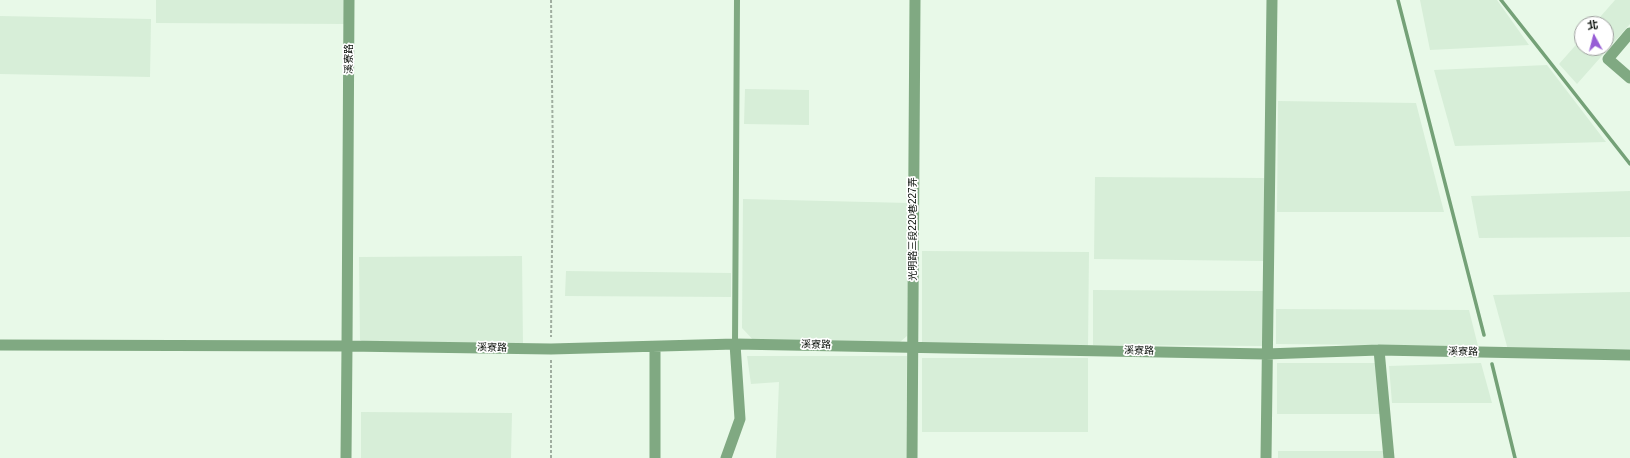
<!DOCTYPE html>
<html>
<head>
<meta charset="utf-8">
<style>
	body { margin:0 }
	#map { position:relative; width:1630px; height:458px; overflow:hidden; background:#e8f9e8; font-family:Helvetica,"Noto Sans TC",sans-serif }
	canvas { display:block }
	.north { position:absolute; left:1574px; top:16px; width:40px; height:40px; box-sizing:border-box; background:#fff; border:1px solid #9d9f9d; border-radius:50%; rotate:353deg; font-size:11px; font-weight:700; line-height:16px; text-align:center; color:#090f09 }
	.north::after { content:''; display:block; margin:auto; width:14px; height:18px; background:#975dd5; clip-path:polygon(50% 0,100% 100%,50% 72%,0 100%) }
</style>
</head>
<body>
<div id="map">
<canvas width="1630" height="458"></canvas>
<div class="north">北</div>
</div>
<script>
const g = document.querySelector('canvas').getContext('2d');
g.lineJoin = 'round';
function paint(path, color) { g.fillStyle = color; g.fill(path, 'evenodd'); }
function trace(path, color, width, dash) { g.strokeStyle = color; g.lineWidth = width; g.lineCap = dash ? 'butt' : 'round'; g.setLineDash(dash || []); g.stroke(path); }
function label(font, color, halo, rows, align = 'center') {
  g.font = font + ' Helvetica,"Noto Sans TC",sans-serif'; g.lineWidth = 3.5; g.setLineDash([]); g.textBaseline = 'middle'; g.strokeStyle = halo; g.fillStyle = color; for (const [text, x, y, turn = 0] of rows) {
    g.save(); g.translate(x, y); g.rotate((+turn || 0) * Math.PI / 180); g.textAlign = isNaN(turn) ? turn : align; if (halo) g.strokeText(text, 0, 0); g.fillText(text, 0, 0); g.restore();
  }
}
paint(new Path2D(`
	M156,0H346V24L156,23Z
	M1420,0H1497L1529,45L1430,50Z
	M1615,0H1630V24L1577,84L1559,64L1582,38V48H1606V24H1594Z
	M0,16L151,19L150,77L0,74Z
	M1547,65L1606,142L1455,146L1434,70Z
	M745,89L809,90V125L744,124Z
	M1278,101L1416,103L1444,212H1277Z
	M1095,177L1264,178V261L1094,259Z
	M1630,191V237L1479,238L1471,196Z
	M743,199L909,203L907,336L894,347L756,343L742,328Z
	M922,251L1089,252L1088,346L922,345Z
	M522,256L523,346L365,343L360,340L359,257Z
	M566,271L731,273V297L565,296Z
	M1093,290L1263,291V346L1093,345Z
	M1630,292V349L1508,350L1493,295Z
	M1276,309L1469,310L1478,346L1276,344Z
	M747,356H907L906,458H776L779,382L751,384Z
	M922,358H1088V432H922Z
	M1277,363H1376L1381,414H1277Z
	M1481,363L1492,403H1392L1389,366Z
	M361,412L512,413L511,458H361Z
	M1278,451H1385L1386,458H1278Z`), '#d7eed8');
trace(new Path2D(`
	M1398,0L1484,335
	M1501,0L1630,164
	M1492,364L1515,458`), '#74a177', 3.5);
trace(new Path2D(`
	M551,0L553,162L551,337
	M551,458V359`), '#a0aea0', 2, [3, 2]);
trace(new Path2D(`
	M735,344L737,0`), '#80a982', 6);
trace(new Path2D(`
	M349,0L347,346L551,349L735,344L1266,354L1379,350L1630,355
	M1630,33L1608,59L1630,78
	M0,345L347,346L346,458
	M655,347V458
	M1379,350L1389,458
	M726,458L740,419L735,344
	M912,458L915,0
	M1266,458L1272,0`), '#80a982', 11);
label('10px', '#090f09', '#fff', [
	["溪寮路",349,59,-90],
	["光明路三段220巷227弄",913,229,-90],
	["溪寮路",816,345,1],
	["溪寮路",492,348,1],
	["溪寮路",1139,351,1],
	["溪寮路",1463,352,1]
]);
</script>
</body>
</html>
